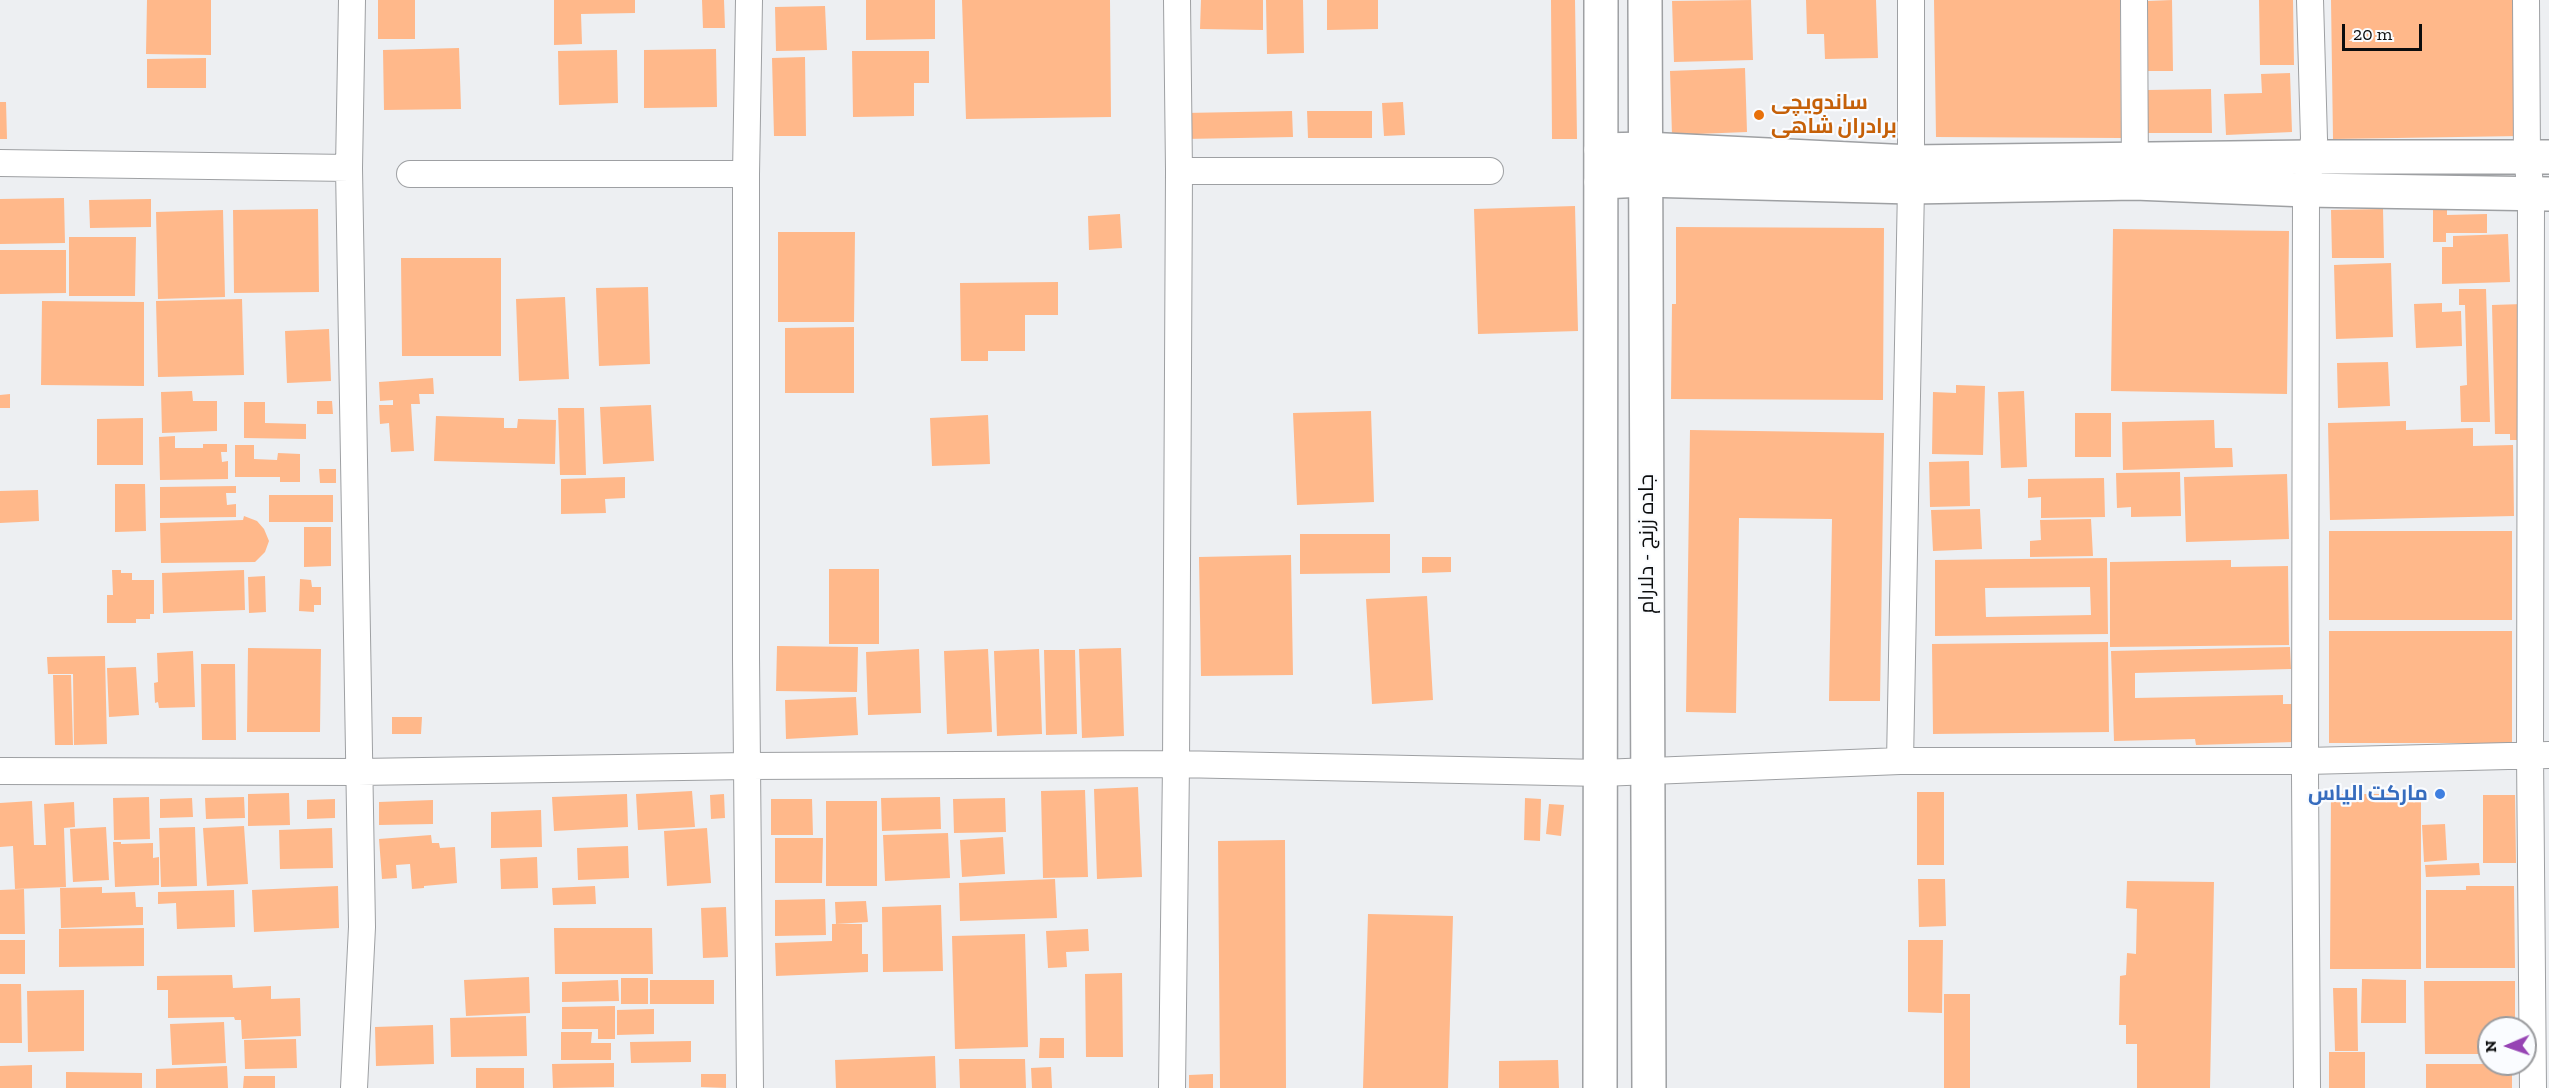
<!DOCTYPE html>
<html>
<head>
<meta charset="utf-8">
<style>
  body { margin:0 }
  #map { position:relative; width:2549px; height:1088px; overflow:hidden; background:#edeff2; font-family:"Zilla Slab",serif }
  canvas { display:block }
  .north { position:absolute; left:2477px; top:1016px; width:60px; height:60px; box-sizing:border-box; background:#fafcff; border:2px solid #9b9c9f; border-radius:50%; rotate:268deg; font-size:16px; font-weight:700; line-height:24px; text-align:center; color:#0c0d0e }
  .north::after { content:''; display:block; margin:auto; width:21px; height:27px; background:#9644b4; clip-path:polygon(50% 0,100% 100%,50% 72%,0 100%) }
  .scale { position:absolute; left:2342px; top:24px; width:80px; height:27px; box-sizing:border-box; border:3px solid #0c0d0e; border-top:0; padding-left:8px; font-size:18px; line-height:21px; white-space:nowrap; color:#0c0d0e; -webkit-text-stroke:4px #fafcff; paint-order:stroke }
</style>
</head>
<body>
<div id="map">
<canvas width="2549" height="1088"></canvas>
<div class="north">N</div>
<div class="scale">20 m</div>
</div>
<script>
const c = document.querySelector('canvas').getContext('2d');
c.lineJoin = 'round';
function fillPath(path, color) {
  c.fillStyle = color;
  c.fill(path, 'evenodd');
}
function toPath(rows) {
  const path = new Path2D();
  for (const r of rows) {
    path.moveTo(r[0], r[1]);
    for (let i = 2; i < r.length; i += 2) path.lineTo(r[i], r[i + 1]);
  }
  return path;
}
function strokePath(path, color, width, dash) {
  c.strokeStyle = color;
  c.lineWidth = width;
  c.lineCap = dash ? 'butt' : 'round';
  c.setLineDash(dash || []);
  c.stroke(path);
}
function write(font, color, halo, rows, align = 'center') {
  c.font = font + ' "Zilla Slab",Cairo,serif';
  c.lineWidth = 4.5;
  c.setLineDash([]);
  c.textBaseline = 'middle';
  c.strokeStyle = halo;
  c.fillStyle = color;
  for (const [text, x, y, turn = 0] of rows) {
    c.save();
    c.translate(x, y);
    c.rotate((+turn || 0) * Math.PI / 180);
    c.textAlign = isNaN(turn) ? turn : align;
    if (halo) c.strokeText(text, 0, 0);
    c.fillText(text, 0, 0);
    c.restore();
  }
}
const building = toPath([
  [147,0,211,0,211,55,146,54],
  [378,0,415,0,415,39,378,39],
  [554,0,635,0,635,13,581,14,582,44,554,45],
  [702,0,724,0,725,28,703,28],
  [866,0,935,0,935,39,866,40],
  [962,0,1110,0,1111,117,966,119],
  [1201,0,1263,0,1263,30,1200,29],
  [1266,0,1303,0,1304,53,1267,54],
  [1327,0,1378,0,1378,29,1327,30],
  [1551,0,1575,0,1577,139,1552,139],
  [1751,0,1753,60,1674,62,1672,1],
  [1806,0,1876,0,1878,58,1825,59,1824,34,1807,34],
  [1934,0,2120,0,2121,138,1936,137],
  [2172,0,2173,71,2148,71,2147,1],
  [2259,0,2293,0,2294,65,2260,65],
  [2331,0,2519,0,2521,136,2333,139],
  [825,6,827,50,776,51,775,7],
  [459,48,461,109,384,110,383,50],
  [716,49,717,107,644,108,644,50],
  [617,50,618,103,559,105,558,51],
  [852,51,929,51,929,83,914,83,914,116,853,117],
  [805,57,806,136,774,136,772,58],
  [206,58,206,88,147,88,147,59],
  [1745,68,1747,132,1672,135,1670,71],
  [2290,73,2292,132,2226,135,2224,94,2262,93,2261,74],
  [2211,89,2212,133,2148,133,2147,90],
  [0,102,6,102,7,139,0,139],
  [1403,102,1405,135,1384,136,1382,103],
  [1292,111,1293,137,1184,139,1184,113],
  [1307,111,1372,111,1372,138,1308,138],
  [64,198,65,243,0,244,0,199],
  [151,199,151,227,90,228,89,200],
  [1575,206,1578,331,1478,334,1474,209],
  [2433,206,2447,206,2447,215,2487,214,2487,233,2446,233,2446,242,2433,242],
  [318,209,319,292,234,293,233,210],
  [2383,209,2384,258,2332,258,2331,210],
  [223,210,225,297,158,299,156,212],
  [1120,214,1122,248,1089,250,1088,216],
  [1676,227,1884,228,1883,400,1671,399,1672,304,1676,304],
  [2113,229,2289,231,2287,394,2111,391],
  [778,232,855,232,854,322,778,322],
  [2508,234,2510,282,2442,284,2442,247,2453,247,2453,236],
  [69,237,136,237,135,296,69,296],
  [0,250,66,250,66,293,0,294],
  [401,258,501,258,501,356,402,356],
  [2391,263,2393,337,2336,339,2334,265],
  [1058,282,1058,315,1025,315,1025,351,988,351,988,361,961,361,960,283],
  [648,287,650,364,599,366,596,288],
  [2459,289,2486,289,2490,422,2461,422,2460,386,2467,385,2465,305,2459,305],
  [565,297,569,379,519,381,516,299],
  [242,299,244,375,158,377,156,301],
  [42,301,144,302,144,386,41,385],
  [2442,303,2442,312,2461,311,2462,346,2416,348,2414,304],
  [2523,304,2525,440,2510,440,2510,434,2495,434,2492,305],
  [854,327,854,393,785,393,785,328],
  [329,329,331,381,287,383,285,331],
  [2388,362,2390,406,2338,408,2337,363],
  [433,378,434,394,419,394,420,404,411,404,414,451,391,452,389,423,380,424,379,405,393,405,393,400,380,401,379,382],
  [1956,385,1985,386,1983,455,1932,454,1933,392,1956,393],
  [192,391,193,401,217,401,217,431,162,433,161,392],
  [2024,391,2027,467,2001,468,1998,392],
  [10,394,10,408,0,408,0,395],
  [317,401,332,401,333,414,317,414],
  [244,402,265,402,265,423,306,424,306,439,244,438],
  [651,405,654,461,603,464,600,407],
  [558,408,584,408,586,475,560,475],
  [1371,411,1374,502,1297,505,1293,413],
  [2075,413,2111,413,2111,457,2075,457],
  [988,415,990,464,932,466,930,418],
  [436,416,504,418,504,428,517,428,518,419,556,420,555,464,434,461],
  [143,418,143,465,97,465,97,419],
  [2214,420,2215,448,2232,448,2233,467,2123,470,2122,422],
  [2406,421,2406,430,2473,428,2473,446,2513,445,2514,516,2330,520,2328,423],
  [1690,430,1884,433,1880,701,1829,701,1832,519,1739,518,1736,713,1686,712],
  [175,436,175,448,203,448,203,444,227,444,227,452,221,452,222,462,228,461,228,479,160,480,159,437],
  [235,445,254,445,254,459,277,460,278,453,300,454,300,482,280,482,280,477,235,477],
  [1969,461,1970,506,1930,507,1929,462],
  [319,469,336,469,336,483,320,483],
  [2180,472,2181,516,2131,517,2131,507,2117,508,2116,473],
  [2287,474,2289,539,2186,542,2184,477],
  [625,477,625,498,605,499,606,513,561,514,561,479],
  [2104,478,2105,517,2041,518,2041,497,2028,498,2028,479],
  [115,484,145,484,146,531,115,532],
  [236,486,236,493,226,493,227,505,236,504,236,517,160,518,160,487],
  [38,490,39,521,0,523,0,491],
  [269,495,333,495,333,522,269,522],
  [1980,509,1982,549,1933,551,1931,510],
  [244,516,257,521,264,529,269,541,265,552,255,562,161,563,160,523,243,520],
  [2091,519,2093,556,2030,557,2030,541,2041,540,2040,520],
  [304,527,331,527,331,566,304,567],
  [2329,531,2512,531,2512,620,2329,620],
  [1300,534,1390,534,1390,573,1300,574],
  [1291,555,1293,675,1201,676,1199,557],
  [1422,557,1451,557,1451,572,1422,573],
  [2107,558,2108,634,1935,636,1935,560],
  [2090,587,2091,615,1986,617,1985,588],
  [2231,560,2231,567,2288,566,2289,645,2110,647,2110,562],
  [829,569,879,569,879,644,829,644],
  [112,570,121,570,121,573,132,573,132,580,154,580,154,614,150,614,150,619,136,619,136,623,107,623,107,595,113,595],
  [244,570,245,610,163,613,162,573],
  [265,576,266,612,249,613,248,577],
  [300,579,311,580,312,587,321,587,321,605,314,605,314,612,299,611],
  [1427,596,1433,700,1372,704,1366,599],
  [2329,631,2512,631,2512,743,2329,743],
  [2108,642,2109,732,1933,734,1932,644],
  [777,646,858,647,857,692,776,691],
  [2290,647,2291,669,2135,673,2135,698,2283,695,2283,704,2293,704,2294,742,2196,745,2195,739,2114,741,2111,651],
  [248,648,321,649,320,732,247,732],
  [1121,648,1124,736,1082,738,1079,649],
  [919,649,921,713,868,715,866,652],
  [988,649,992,732,947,734,944,651],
  [1039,649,1042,734,997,736,994,651],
  [1044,650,1075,650,1077,734,1046,735],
  [193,651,195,707,159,708,158,702,155,703,154,683,158,682,157,653],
  [105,656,107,744,74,745,73,674,48,674,47,657],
  [201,664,235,664,236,740,202,740],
  [136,667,139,715,109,717,107,668],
  [53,675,71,675,73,745,55,745],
  [856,697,858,735,786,739,785,700],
  [392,717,422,717,421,734,392,734],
  [1138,787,1142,877,1097,879,1094,789],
  [1085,790,1088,877,1043,878,1041,791],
  [692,791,695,827,638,830,636,794],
  [1917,792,1944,792,1944,865,1917,865],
  [289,793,290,825,248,826,248,794],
  [627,794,628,827,554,831,552,797],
  [724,794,725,818,711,819,710,795],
  [2331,794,2421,794,2421,969,2330,969],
  [2483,795,2515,795,2516,863,2483,863],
  [149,797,150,839,114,840,113,798],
  [244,797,245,818,206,819,205,798],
  [940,797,941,829,882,831,881,798],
  [192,798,193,817,160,818,160,799],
  [1005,798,1006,832,954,833,953,799],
  [1525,798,1541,799,1540,841,1524,840],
  [335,799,335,818,307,819,307,800],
  [771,799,812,799,813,835,771,835],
  [433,800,433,824,379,825,379,802],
  [32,801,34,845,46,845,44,804,74,802,75,827,64,828,66,887,15,889,13,846,0,847,0,803],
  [826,801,877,801,877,886,826,886],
  [1549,804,1564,805,1561,836,1546,834],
  [541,810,542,847,491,848,491,812],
  [2445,824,2447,860,2424,862,2422,825],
  [244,826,248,884,207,886,203,828],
  [106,827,109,880,73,882,70,829],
  [195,827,197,886,161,887,159,828],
  [332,828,333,868,280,869,279,830],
  [707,828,711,883,667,886,664,831],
  [948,833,950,878,885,881,883,835],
  [431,835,432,843,439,843,440,848,455,847,457,883,424,886,424,888,412,889,410,864,396,865,397,878,382,879,379,839],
  [1003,837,1005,874,962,877,960,840],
  [775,838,823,838,822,883,775,883],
  [1285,840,1286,1088,1220,1088,1218,841],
  [113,842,121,842,121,844,153,843,153,858,159,857,159,885,115,887],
  [628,846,629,878,578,880,577,848],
  [537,857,538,888,501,889,500,859],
  [2479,863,2480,875,2426,877,2425,865],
  [1055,879,1057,918,960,921,959,883],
  [1918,879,1945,879,1946,926,1919,927],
  [2127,881,2214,882,2210,1088,2137,1088,2137,1044,2126,1044,2126,1025,2119,1025,2120,976,2126,975,2127,953,2136,954,2137,909,2126,908],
  [338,886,339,928,254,932,252,890],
  [595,886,596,904,553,905,552,888],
  [2466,886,2514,886,2515,968,2426,968,2426,890,2466,890],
  [102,887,102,893,135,892,136,907,143,907,143,925,61,928,60,888],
  [24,889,25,934,0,934,0,890],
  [234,890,235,927,177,929,176,903,158,904,158,892],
  [825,899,826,935,775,936,775,900],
  [866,901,868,922,836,924,835,902],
  [941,905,943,971,883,972,882,907],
  [726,907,728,957,703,958,701,908],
  [1368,914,1453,916,1448,1088,1363,1088],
  [832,924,862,924,862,954,868,954,868,972,776,976,775,943,832,941],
  [144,928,144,966,59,967,59,929],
  [554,928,652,928,653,974,555,974],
  [1088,929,1089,951,1066,952,1067,967,1048,968,1046,931],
  [1025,934,1028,1047,955,1049,952,936],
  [0,940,25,940,25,974,0,974],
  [1908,940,1943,940,1942,1013,1908,1012],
  [1122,973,1123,1057,1086,1057,1085,974],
  [232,975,233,988,271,986,271,999,300,998,301,1036,242,1039,241,1020,235,1020,234,1017,168,1018,168,990,157,990,157,976],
  [529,977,530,1013,466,1016,464,980],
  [621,978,648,978,648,1004,621,1004],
  [2362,979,2406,980,2406,1023,2361,1023],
  [618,980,619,1001,562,1002,562,982],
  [650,980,714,980,714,1004,650,1004],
  [2424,981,2515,981,2515,1028,2489,1028,2489,1054,2425,1054],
  [0,984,21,984,22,1043,0,1043],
  [2333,988,2357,988,2358,1051,2335,1051],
  [84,990,84,1051,28,1052,27,991],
  [1944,994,1970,994,1970,1088,1944,1088],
  [615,1006,615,1039,598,1039,598,1029,562,1029,562,1007],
  [654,1009,654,1034,617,1035,617,1010],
  [526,1016,527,1056,451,1057,450,1018],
  [224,1022,226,1063,172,1065,170,1024],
  [433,1025,434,1064,376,1066,375,1027],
  [561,1032,592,1032,591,1043,611,1043,611,1060,561,1060],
  [1040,1038,1064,1038,1064,1058,1039,1058],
  [296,1039,297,1068,245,1069,244,1040],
  [691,1041,691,1062,631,1063,630,1042],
  [2329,1052,2365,1052,2365,1088,2329,1088],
  [935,1056,936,1088,836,1088,835,1060],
  [959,1059,1025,1059,1026,1088,960,1088],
  [1558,1060,1559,1088,1499,1088,1499,1061],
  [614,1063,614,1087,553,1088,552,1064],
  [2426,1064,2512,1064,2512,1088,2426,1088],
  [32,1065,32,1088,0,1088,0,1066],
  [227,1066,228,1088,156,1088,156,1069],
  [1051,1067,1052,1088,1032,1088,1031,1068],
  [476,1068,524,1068,524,1088,476,1088],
  [66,1072,142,1073,142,1088,66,1088],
  [701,1074,726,1074,726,1088,701,1087],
  [1213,1074,1213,1088,1189,1088,1189,1075],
  [244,1076,275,1076,275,1088,243,1088]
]);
const minor = toPath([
  [352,0,349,168,362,927,354,1088],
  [749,0,746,174,746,658,750,1088],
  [2134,0,2135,177],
  [2526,0,2527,156,2531,195,2530,755,2533,1088],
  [0,163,349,168],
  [1179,171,1490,171],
  [410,174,746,174],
  [1900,761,1911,187,1911,0],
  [0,771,358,772,748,766,1176,764,1601,773,1900,761,2306,761,2549,755],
  [1172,1088,1176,764,1179,171,1177,0],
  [2307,1088,2305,775,2306,190,2314,139,2310,0]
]);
const secondary = toPath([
  [1601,150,1645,149,1911,162,2310,157,2549,157],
  [1601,182,1644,180,1911,187,2135,183,2306,190,2549,194]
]);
const trunk = toPath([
  [1645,0,1649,1088],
  [1600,1088,1601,0]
]);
const markers = [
  [1759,115,6,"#e8710a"],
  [2440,794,6,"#3f7fe0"]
];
const foodNames = [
  ["ساندویچی",1771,103],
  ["برادران شاهی",1771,127]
];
const streetNames = [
  ["جاده زرنج - دلارام",1647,544,-90]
];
const shopNames = [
  ["مارکت الیاس",2428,794]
];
fillPath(building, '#ffb88a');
strokePath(minor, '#9ea0a3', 28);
strokePath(secondary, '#9ea0a3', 36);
strokePath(trunk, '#9ea0a3', 36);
strokePath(minor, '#fff', 26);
strokePath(secondary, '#fff', 33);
strokePath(trunk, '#fff', 33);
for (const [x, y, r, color] of markers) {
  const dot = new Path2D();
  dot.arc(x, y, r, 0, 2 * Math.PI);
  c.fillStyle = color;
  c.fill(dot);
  strokePath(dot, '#fafcff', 2);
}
write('bold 21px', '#c56008', '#fafcff', foodNames, 'left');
write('21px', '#0c0d0e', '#fafcff', streetNames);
write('bold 21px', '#366cbe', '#fafcff', shopNames, 'right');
</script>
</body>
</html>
